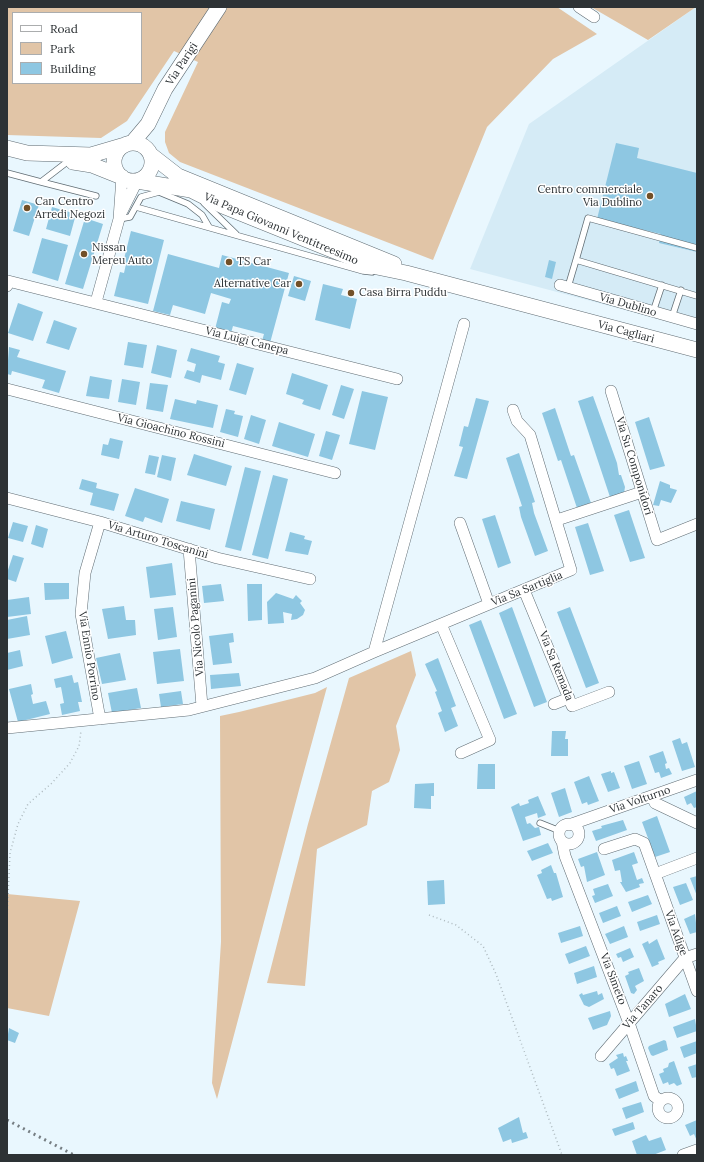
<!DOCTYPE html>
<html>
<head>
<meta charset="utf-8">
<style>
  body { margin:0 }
  #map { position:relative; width:704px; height:1162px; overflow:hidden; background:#e9f7fe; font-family:Lora,serif }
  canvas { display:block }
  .frame { position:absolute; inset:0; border:8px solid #2d3235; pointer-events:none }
  .legend { position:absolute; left:12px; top:12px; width:130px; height:72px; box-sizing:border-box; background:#fff; border:1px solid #abadae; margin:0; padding:5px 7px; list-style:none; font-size:12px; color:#2d3235 }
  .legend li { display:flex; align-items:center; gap:8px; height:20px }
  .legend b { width:20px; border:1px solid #abadae }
</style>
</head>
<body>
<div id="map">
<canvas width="704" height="1162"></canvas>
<div class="frame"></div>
<ul class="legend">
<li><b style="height:5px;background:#fff"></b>Road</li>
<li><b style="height:11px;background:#e1c5a7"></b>Park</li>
<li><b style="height:11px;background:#8ec7e2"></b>Building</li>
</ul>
</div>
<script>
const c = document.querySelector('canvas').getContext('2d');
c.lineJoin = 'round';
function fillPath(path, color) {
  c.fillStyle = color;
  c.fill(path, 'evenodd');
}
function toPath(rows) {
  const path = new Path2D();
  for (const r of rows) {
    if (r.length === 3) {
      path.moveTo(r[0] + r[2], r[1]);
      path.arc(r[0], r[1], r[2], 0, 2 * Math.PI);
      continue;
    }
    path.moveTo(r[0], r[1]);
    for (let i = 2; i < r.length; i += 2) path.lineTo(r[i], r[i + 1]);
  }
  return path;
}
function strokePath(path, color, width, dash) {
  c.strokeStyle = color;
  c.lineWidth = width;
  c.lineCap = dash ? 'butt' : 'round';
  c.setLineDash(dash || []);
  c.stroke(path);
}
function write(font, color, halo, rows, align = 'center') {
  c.font = font + ' Lora,serif';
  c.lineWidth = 3;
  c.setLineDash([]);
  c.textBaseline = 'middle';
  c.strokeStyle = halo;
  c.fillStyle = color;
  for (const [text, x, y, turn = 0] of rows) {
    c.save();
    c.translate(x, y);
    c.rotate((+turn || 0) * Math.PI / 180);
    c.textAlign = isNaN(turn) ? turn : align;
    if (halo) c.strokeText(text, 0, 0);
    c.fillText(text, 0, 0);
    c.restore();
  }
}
const built = toPath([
  [696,7,697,7,697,329,470,269,529,124]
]);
const green = toPath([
  [7,7,557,7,597,34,553,59,487,127,433,260,180,162,169,153,165,142,165,132,198,62,174,51,127,121,101,138,7,135],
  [13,13,141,13,141,83,13,83],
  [591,7,696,7,648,40],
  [411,651,416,675,396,726,400,750,389,782,372,791,367,825,317,849,305,986,267,983,308,824,349,678],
  [327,687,300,786,217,1099,212,1083,221,942,220,716,239,712,315,693],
  [7,894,80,901,49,1016,7,1008]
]);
const building = toPath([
  [616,143,639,148,637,158,697,173,697,252,659,243,661,234,597,219],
  [22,200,39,205,29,236,13,231],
  [52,207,76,214,70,236,46,229],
  [85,218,103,224,83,289,65,284],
  [131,231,164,240,148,304,114,296,120,272,124,273,126,264,123,263],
  [42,238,68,245,58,281,32,273],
  [168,254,219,268,222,255,289,273,270,343,262,341,264,334,233,326,231,333,215,329,222,302,229,304,231,299,211,293,205,314,173,305,170,315,153,311],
  [549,260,556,262,552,279,545,277],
  [294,276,311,281,305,301,288,296],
  [323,284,343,289,341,295,357,299,350,329,315,320],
  [18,303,43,312,33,341,8,333],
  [54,320,77,328,69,350,46,343],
  [128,342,147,345,143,368,124,365],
  [157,345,177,350,171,378,151,373],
  [9,347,20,350,17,357,66,371,59,393,42,388,45,380,12,371,11,375,7,374],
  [191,348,220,356,218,362,225,364,221,380,202,375,200,383,184,378,187,370,194,372,196,364,187,361],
  [237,363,254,368,246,395,229,390],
  [292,373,328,385,320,410,302,404,304,400,286,394],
  [90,376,112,380,109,399,86,396],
  [122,379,140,382,136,405,118,402],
  [150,383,168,385,163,412,146,409],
  [341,385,354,389,344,419,332,415],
  [362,391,388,397,375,450,349,444],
  [593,396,617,463,619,475,621,475,625,487,624,493,610,497,578,401],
  [476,398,489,401,467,479,454,476,463,447,459,446,464,426,468,427],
  [175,399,196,404,197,400,218,405,213,428,170,419],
  [555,408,571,456,574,455,591,503,577,508,561,460,558,461,542,413],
  [226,409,235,411,234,414,243,416,238,437,220,432],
  [251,415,266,420,259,444,244,439],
  [649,417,665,466,650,470,635,422],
  [279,422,315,434,308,457,272,446],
  [326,431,340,435,332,460,319,456],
  [110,438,123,441,119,459,101,455,103,444,108,445],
  [519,453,535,502,532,503,534,513,548,551,535,556,521,517,519,507,522,506,506,458],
  [194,454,232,466,226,486,187,475],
  [149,455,159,457,155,475,145,473],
  [162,455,176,458,171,481,157,477],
  [245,467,261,471,241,551,225,547],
  [273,475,288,479,268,559,252,555],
  [82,479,97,483,96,488,119,494,114,511,90,505,93,493,79,489],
  [660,481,670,485,670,488,677,490,671,503,661,500,659,506,653,505],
  [135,488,169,499,162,523,145,517,143,522,125,516],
  [181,501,215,509,210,530,176,521],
  [629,510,645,558,630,562,614,515],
  [495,515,511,563,498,568,482,519],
  [13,522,28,526,23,542,8,538],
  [588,523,604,571,590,575,575,527],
  [36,525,48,529,43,548,31,544],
  [290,532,305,536,304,539,312,541,308,555,285,551],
  [13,555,24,558,16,582,7,579,7,573],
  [172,563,176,595,150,598,146,567],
  [44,583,69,583,69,599,45,600],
  [221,584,224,601,204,603,202,586],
  [247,584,262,584,262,620,248,621],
  [276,593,293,599,296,595,302,601,300,603,305,610,303,615,297,619,291,620,292,614,283,612,284,623,268,624,267,602],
  [29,597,31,614,7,617,7,600],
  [124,606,126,620,135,620,136,635,108,639,102,609],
  [173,607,177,637,158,640,154,609],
  [512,607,547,702,534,707,499,613],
  [570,607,599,683,586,688,557,612],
  [27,616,30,635,7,639,7,620],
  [481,620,517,714,504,719,469,625],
  [66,631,73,658,52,664,45,636],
  [233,633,234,642,229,643,232,663,213,665,209,636],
  [180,649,184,681,157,684,153,652],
  [20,650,23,666,7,670,7,653],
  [120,653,126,680,102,684,96,658],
  [438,658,456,706,451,708,458,726,445,732,438,713,442,711,435,692,437,691,425,664],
  [239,673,241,686,211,689,210,675],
  [72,675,74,683,78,682,82,702,78,702,80,711,62,715,60,704,64,703,61,687,56,688,54,679],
  [31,684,33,694,31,695,33,704,46,701,50,714,18,722,9,689],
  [137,688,141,708,112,713,108,693],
  [181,691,183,704,161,707,159,694],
  [552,731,566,731,565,739,568,739,568,756,551,756],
  [680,738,682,744,687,742,695,767,682,771,672,741],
  [663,751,667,763,665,764,666,769,669,768,672,774,661,778,659,772,655,773,649,756],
  [639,761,647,784,632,789,624,766],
  [478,764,495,764,495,789,477,789],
  [611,771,611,773,614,772,620,788,608,792,601,774],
  [589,776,599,801,588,805,587,802,582,804,574,782],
  [434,783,434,796,431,796,431,809,414,808,415,784],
  [565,788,572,812,559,817,551,793],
  [697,791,697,807,694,808,691,803,687,805,684,797],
  [538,796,546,815,538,818,537,813,525,817,527,824,530,823,535,828,539,827,541,835,523,841,511,807,519,803,520,806,529,803,528,800],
  [657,816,670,852,655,857,642,822],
  [623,820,627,830,596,841,592,831,602,828,601,826],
  [548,843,553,853,532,861,527,851],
  [597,852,605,875,587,882,584,866,581,867,578,859],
  [634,852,638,863,632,865,637,880,642,878,644,883,639,884,640,887,626,892,620,882,622,882,620,870,615,871,612,860],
  [551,865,554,873,556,873,563,897,552,901,551,898,547,899,537,875,542,873,541,870],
  [697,876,697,896,690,878],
  [444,880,445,904,428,905,427,881],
  [686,883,693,900,680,905,673,887],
  [608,884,613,896,595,903,592,896,595,895,593,889],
  [648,895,652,904,632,912,628,902],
  [617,906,621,916,603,923,599,913],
  [695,914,697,932,690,934,684,919],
  [657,915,660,924,640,931,637,922],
  [580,926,583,936,561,943,558,933],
  [624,926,628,937,610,944,605,934],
  [657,939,665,959,658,962,659,964,652,967,642,944,648,941,649,944],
  [586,946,590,956,569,964,565,954],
  [630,948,634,957,623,962,621,957,618,958,616,954],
  [594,966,597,977,577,984,574,973],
  [639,968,644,981,635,986,637,990,634,994,631,993,625,976,629,974,628,972],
  [597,991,598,995,602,993,604,999,589,1007,584,1005,579,995,582,993,583,995],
  [685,994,691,1009,669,1017,665,1004],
  [610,1011,611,1016,607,1025,593,1030,588,1018],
  [695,1019,697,1031,677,1038,673,1027],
  [9,1028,19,1033,15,1043,7,1040],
  [664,1040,666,1041,668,1050,653,1056,651,1055,648,1048,649,1046],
  [697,1041,697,1053,684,1058,680,1047],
  [623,1053,624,1057,626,1056,628,1061,626,1061,630,1071,617,1076,614,1068,611,1069,609,1064,618,1058,616,1055],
  [674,1061,682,1084,677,1086,674,1083,669,1085,668,1082,663,1084,659,1074,664,1072,663,1069,668,1067,669,1063],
  [697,1064,697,1077,692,1078,688,1067],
  [636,1081,639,1091,619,1099,615,1089],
  [641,1102,644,1112,626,1119,622,1108],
  [519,1117,523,1133,526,1132,528,1138,512,1143,511,1139,503,1142,498,1128],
  [697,1120,697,1141,694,1134,690,1136,685,1125],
  [633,1122,635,1129,615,1136,612,1129],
  [646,1135,649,1141,661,1137,666,1150,653,1155,637,1155,632,1141]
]);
const path = toPath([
  [429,915,456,925,483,946,496,974,562,1155],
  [7,922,10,853,18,824,28,804,52,783,70,763,79,746,81,731]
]);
const lane = toPath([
  [7,173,41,182,67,162],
  [41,182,96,196],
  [204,203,236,234],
  [136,207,363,271,372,272],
  [119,219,130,217,141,197,159,192,188,204,202,215,209,227],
  [576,260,588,218,697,248],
  [568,287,576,260,697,296],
  [653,312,662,285],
  [672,317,681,290],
  [540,823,560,831]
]);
const street = toPath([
  [579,7,594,17],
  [122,211,137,181],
  [560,285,697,324],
  [7,286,8,281,397,379],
  [96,302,119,219,122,177],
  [7,389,335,473],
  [611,391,657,540,697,524],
  [7,498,100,522,217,558,310,579],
  [557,520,642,492],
  [460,523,489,604],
  [189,549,202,706],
  [524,590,572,706,609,692],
  [441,624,490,740,461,753],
  [374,652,464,324],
  [554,704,569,698],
  [100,719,81,614,85,573,100,522],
  [7,728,189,710,315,678,374,652,571,570,530,435,517,421,513,410],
  [652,796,655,803,697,823],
  [569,834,10],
  [569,825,697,780],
  [562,841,565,856,629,1023,654,1096,661,1101],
  [604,849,635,839,644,843,697,991],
  [655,874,697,858],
  [601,1056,685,958,697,954],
  [668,1108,10],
  [683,1155,697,1150]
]);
const secondary = toPath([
  [132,143,148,124,165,89,219,7],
  [133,162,19],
  [7,148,27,153,91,155,125,145],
  [151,155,178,176,394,264],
  [73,162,92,165,122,177],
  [137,181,191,190,223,206,372,266,406,273,697,350]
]);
const rail = toPath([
  [7,1120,74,1155]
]);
const markers = [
  [650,196,4,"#725028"],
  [27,208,4,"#725028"],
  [84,254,4,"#725028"],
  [229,262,4,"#725028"],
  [299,284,4,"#725028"],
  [351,293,4,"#725028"]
];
const streetNames = [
  ["Via Parigi",182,64,-57],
  ["Via Papa Giovanni Ventitreesimo",281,229,23],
  ["Via Dublino",628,305,16],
  ["Via Cagliari",626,332,15],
  ["Via Luigi Canepa",247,341,14],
  ["Via Gioachino Rossini",171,431,14],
  ["Via Su Componidori",634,466,73],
  ["Via Arturo Toscanini",158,540,17],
  ["Via Sa Sartiglia",527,589,-22],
  ["Via Nicolò Paganini",196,627,-95],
  ["Via Ennio Porrino",89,656,81],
  ["Via Sa Remada",556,666,68],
  ["Via Volturno",640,800,-19],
  ["Via Adige",676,933,70],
  ["Via Simeto",613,979,69],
  ["Via Tanaro",643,1007,-49]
];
const poiNames = [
  ["Centro commerciale",642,190,"right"],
  ["Via Dublino",642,203,"right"],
  ["Can Centro",35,202],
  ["Arredi Negozi",35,215],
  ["Nissan",92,248],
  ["Mereu Auto",92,261],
  ["TS Car",237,262],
  ["Alternative Car",291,284,"right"],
  ["Casa Birra Puddu",359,293]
];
fillPath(built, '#d5ebf6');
fillPath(green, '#e1c5a7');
fillPath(building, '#8ec7e2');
strokePath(lane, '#616d74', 7);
strokePath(street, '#616d74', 12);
strokePath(secondary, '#616d74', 16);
strokePath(path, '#aebabf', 1.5, [1, 3]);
strokePath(lane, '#fff', 5.5);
strokePath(street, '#fff', 11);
strokePath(secondary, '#fff', 15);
strokePath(rail, '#767e83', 3, [2, 4]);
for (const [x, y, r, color] of markers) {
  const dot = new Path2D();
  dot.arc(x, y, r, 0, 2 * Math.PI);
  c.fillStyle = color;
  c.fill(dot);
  strokePath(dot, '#fff', 1.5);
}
write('11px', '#2d3235', '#fff', streetNames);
write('11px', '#2d3235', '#fff', poiNames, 'left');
</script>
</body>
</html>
